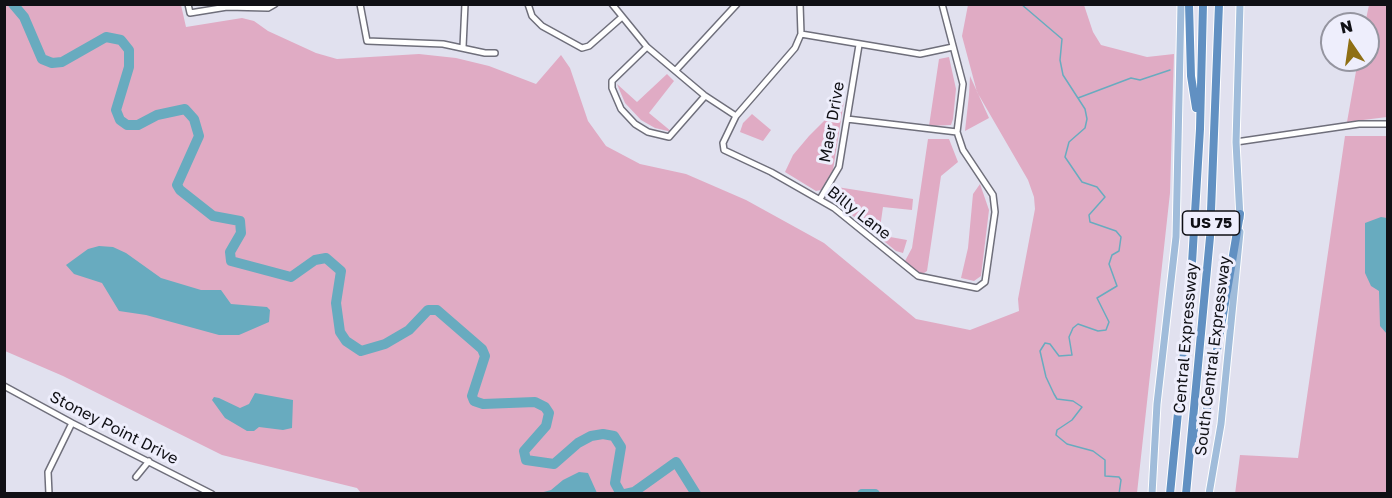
<!DOCTYPE html>
<html>
<head>
<meta charset="utf-8">
<style>
  body { margin:0 }
  #map { position:relative; width:1392px; height:498px; overflow:hidden; background:#e1e1ef; font-family:"Golos Text",sans-serif }
  canvas { display:block }
  .frame { position:absolute; inset:0; border:6px solid #101015; pointer-events:none }
  .north { position:absolute; left:1320px; top:12px; width:60px; height:60px; box-sizing:border-box; background:#eeeefc; border:2px solid #9595a0; border-radius:50%; rotate:347deg; font-size:16px; font-weight:700; line-height:24px; text-align:center; color:#101015 }
  .north::after { content:''; display:block; margin:auto; width:21px; height:27px; background:#8f6f14; clip-path:polygon(50% 0,100% 100%,50% 72%,0 100%) }
</style>
</head>
<body>
<div id="map">
<canvas width="1392" height="498"></canvas>
<div class="frame"></div>
<div class="north">N</div>
</div>
<script>
const c = document.querySelector('canvas').getContext('2d');
c.lineJoin = 'round';
function fillPath(path, color) {
  c.fillStyle = color;
  c.fill(path, 'evenodd');
}
function toPath(rows) {
  const path = new Path2D();
  for (const r of rows) {
    path.moveTo(r[0], r[1]);
    for (let i = 2; i < r.length; i += 2) path.lineTo(r[i], r[i + 1]);
  }
  return path;
}
function strokePath(path, color, width, dash) {
  c.strokeStyle = color;
  c.lineWidth = width;
  c.lineCap = dash ? 'butt' : 'round';
  c.setLineDash(dash || []);
  c.stroke(path);
}
function write(font, color, halo, rows, align = 'center') {
  c.font = font + ' "Golos Text",sans-serif';
  c.lineWidth = 6;
  c.setLineDash([]);
  c.textBaseline = 'middle';
  c.strokeStyle = halo;
  c.fillStyle = color;
  for (const [text, x, y, turn = 0] of rows) {
    c.save();
    c.translate(x, y);
    c.rotate((+turn || 0) * Math.PI / 180);
    c.textAlign = isNaN(turn) ? turn : align;
    if (halo) c.strokeText(text, 0, 0);
    c.fillText(text, 0, 0);
    c.restore();
  }
}
const green = toPath([
  [5,5,181,5,186,27,242,18,254,21,268,31,316,53,337,59,419,54,456,58,489,66,536,84,561,55,570,68,588,121,606,146,640,164,686,174,746,200,824,243,916,319,970,330,1019,311,1018,299,1035,209,1034,197,1028,180,977,92,962,36,968,5,1084,5,1093,32,1101,45,1147,57,1174,54,1170,193,1137,493,361,493,357,488,222,455,63,376,5,351],
  [1369,5,1387,5,1387,117,1347,122,1358,60,1368,60,1368,24,1365,24],
  [949,57,956,89,953,119,951,125,929,126,939,59],
  [667,74,674,81,649,113,672,132,655,128,641,120,625,103,617,84,637,102],
  [970,76,989,118,965,131,969,95],
  [844,101,833,170,821,190,816,191,785,172,793,155,809,136],
  [752,114,771,130,763,141,740,132,743,123],
  [1345,136,1387,136,1387,493,1235,494,1240,455,1298,458],
  [928,139,949,139,958,162,941,176,927,271,921,275,906,265,905,261,912,248],
  [980,184,989,210,981,276,974,281,961,278,968,248,973,194],
  [837,187,913,199,912,210,883,207,879,235,907,240,903,253,896,251,831,198]
]);
const water = toPath([
  [1381,217,1387,218,1387,334,1380,326,1379,291,1371,286,1365,273,1365,223],
  [99,246,113,247,126,253,161,278,201,290,221,290,231,304,267,307,270,310,269,322,239,335,219,335,146,315,119,311,102,283,74,274,66,265,88,249],
  [255,393,293,400,292,428,283,430,259,427,254,431,247,431,225,418,212,400,214,397,219,398,240,408,249,404],
  [579,472,588,473,597,493,540,493,551,490,563,480]
]);
const stream = toPath([
  [1021,4,1062,39,1060,60,1063,75,1085,109,1087,119,1085,128,1069,142,1065,157,1082,182,1097,187,1105,197,1089,215,1090,222,1116,231,1121,237,1119,251,1112,255,1109,264,1117,286,1097,298,1109,322,1106,330,1098,331,1078,324,1073,328,1069,337,1072,355,1059,356,1050,344,1045,343,1040,351,1046,377,1054,394,1057,399,1073,401,1082,407,1072,420,1057,430,1056,435,1067,444,1093,451,1105,460,1105,476,1119,477,1121,480,1119,494],
  [1078,98,1131,78,1140,80,1170,70]
]);
const river = toPath([
  [13,4,24,17,42,59,52,63,62,62,106,37,121,40,129,50,129,67,116,110,120,120,127,125,138,125,157,115,185,109,194,119,199,136,177,185,180,190,213,216,240,221,241,233,230,252,231,261,291,277,315,260,326,258,341,271,336,303,340,332,346,341,361,351,385,344,409,330,428,310,437,310,482,349,485,356,472,396,474,401,483,404,535,402,545,407,549,413,546,426,524,451,526,460,554,464,578,443,591,436,603,434,614,436,621,447,615,483,621,494],
  [625,494,634,492,676,462,696,494],
  [862,494,875,494]
]);
const minor = toPath([
  [188,4,190,13,227,7,268,8,275,4],
  [360,4,367,41,443,44,485,53,495,53],
  [528,4,532,16,542,26,582,48,589,46,622,17],
  [612,4,647,47,704,95,736,116],
  [800,4,801,34,795,48,736,116,723,143,724,150,771,172,834,208,918,276,977,288,985,282,995,212,993,195,963,150,957,132,963,84,942,4],
  [801,34,920,54,953,47],
  [463,47,465,4],
  [647,47,612,81,612,88,621,109,635,124,648,132,669,137,705,96],
  [676,70,737,4],
  [847,119,957,132],
  [1236,142,1359,124,1388,124],
  [820,199,839,167,859,45],
  [4,386,72,423,212,494],
  [136,477,149,461],
  [49,494,48,472,72,423]
]);
const major = toPath([
  [1240,4,1236,142,1240,218],
  [1152,494,1157,404,1176,237,1181,4],
  [1209,494,1221,424,1240,232]
]);
const highway = toPath([
  [1189,4,1191,76,1196,108],
  [1192,440,1204,427,1240,214],
  [1170,494,1191,280,1200,129,1203,4],
  [1186,494,1210,237,1219,4]
]);
const shields = [
  [1211,223,57]
];
const shieldNames = [
  ["US 75",1211,223]
];
const streetNames = [
  ["Maer Drive",832,122,-80],
  ["Billy Lane",859,213,38],
  ["Central Expressway",1186,338,-85],
  ["South Central Expressway",1213,356,-83],
  ["Stoney Point Drive",114,428,27]
];
fillPath(green, '#e0abc4');
fillPath(water, '#68abbf');
strokePath(stream, '#68abbf', 1.5);
strokePath(river, '#68abbf', 10);
strokePath(minor, '#6f6f7b', 8);
strokePath(major, '#fff', 9);
strokePath(highway, '#fff', 10);
strokePath(minor, '#fff', 5);
strokePath(major, '#a0bcda', 7);
strokePath(highway, '#6190c2', 8);
for (const [x, y, w] of shields) {
  const box = new Path2D();
  box.roundRect(x - w / 2, y - 12, w, 24, 4.5);
  c.fillStyle = '#eeeefc';
  c.fill(box);
  strokePath(box, '#101015', 1.5);
}
write('bold 15px', '#101015', null, shieldNames);
write('16px', '#101015', '#eeeefc', streetNames);
</script>
</body>
</html>
